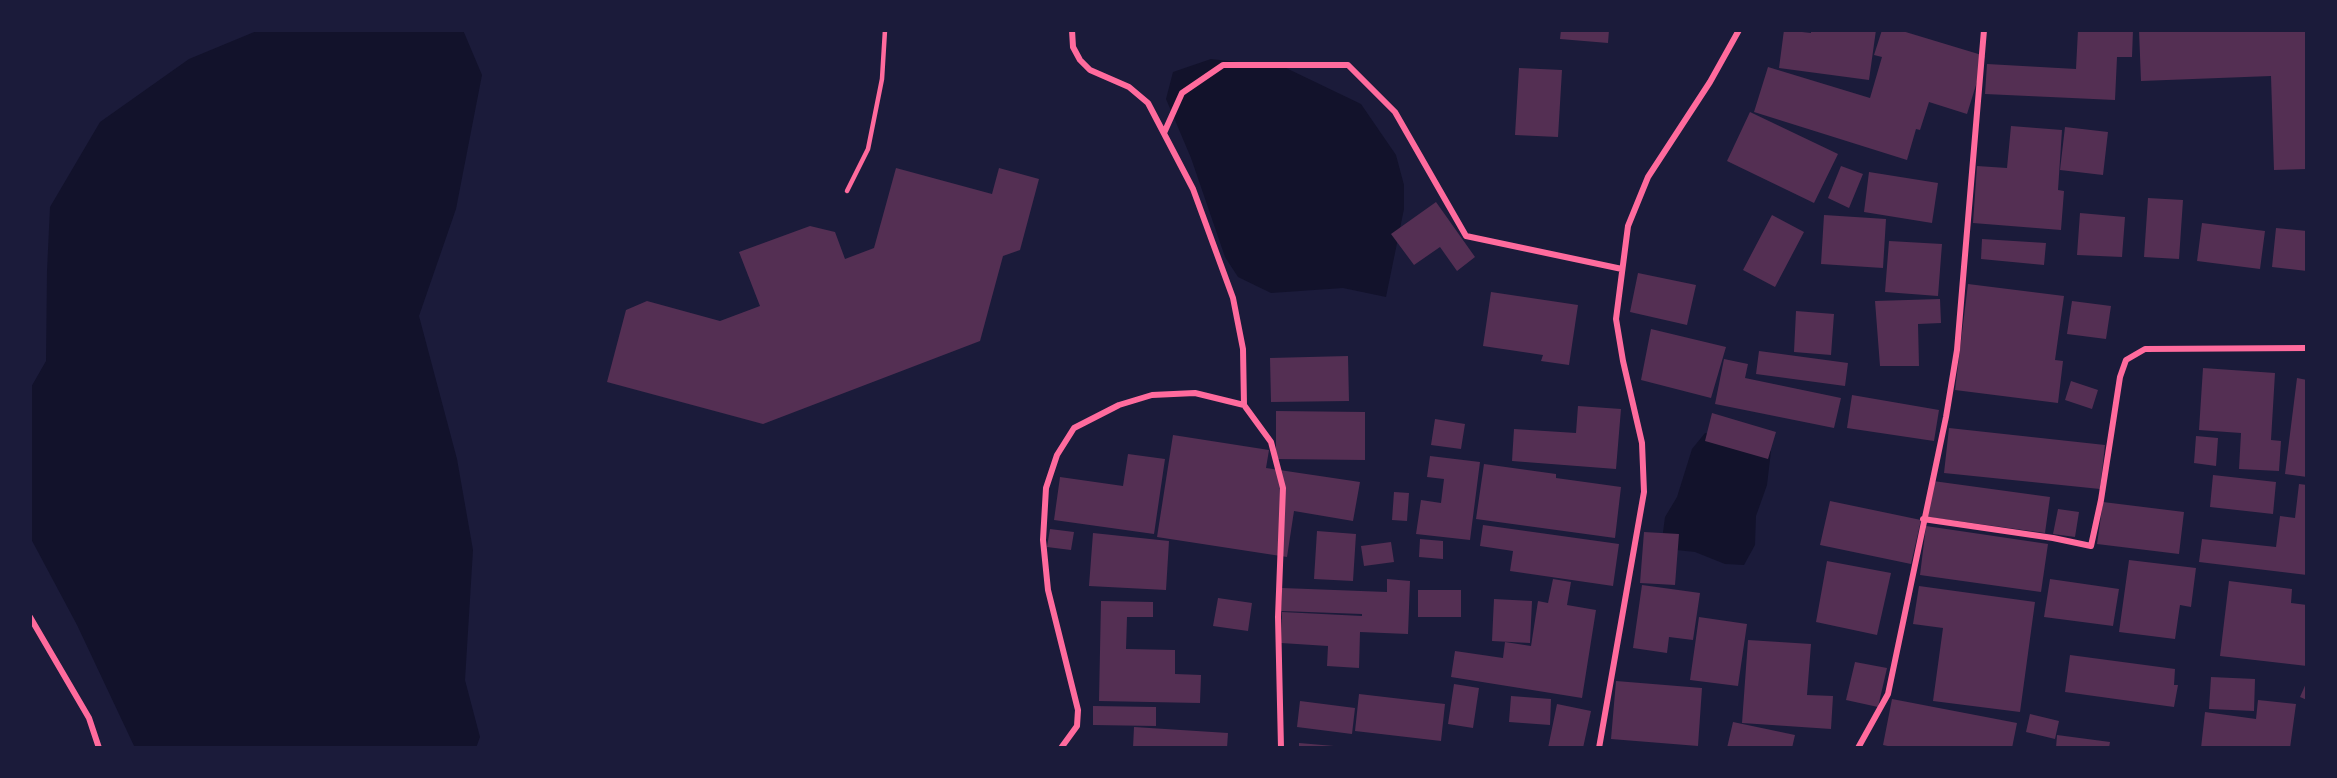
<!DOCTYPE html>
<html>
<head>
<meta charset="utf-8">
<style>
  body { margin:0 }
  #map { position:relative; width:2337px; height:778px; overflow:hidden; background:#1b1b3a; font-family:"Work Sans",sans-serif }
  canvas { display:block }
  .frame { position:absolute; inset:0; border:32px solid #1b1b3a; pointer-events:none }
</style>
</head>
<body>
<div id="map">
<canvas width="2337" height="778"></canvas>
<div class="frame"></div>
</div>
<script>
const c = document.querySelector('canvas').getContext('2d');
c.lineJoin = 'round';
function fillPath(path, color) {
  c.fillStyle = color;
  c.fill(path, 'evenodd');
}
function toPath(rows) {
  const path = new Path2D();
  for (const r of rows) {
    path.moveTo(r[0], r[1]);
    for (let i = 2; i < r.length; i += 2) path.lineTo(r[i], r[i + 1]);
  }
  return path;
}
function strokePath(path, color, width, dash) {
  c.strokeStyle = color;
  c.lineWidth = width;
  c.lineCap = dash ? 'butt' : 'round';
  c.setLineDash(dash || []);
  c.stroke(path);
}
const water = toPath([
  [259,30,463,30,482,75,456,209,419,316,457,459,473,550,465,680,480,737,476,748,135,748,77,625,30,537,30,389,46,361,47,271,50,207,100,122,189,59],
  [1211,59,1284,67,1361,104,1396,155,1404,185,1404,209,1386,297,1343,288,1271,293,1238,277,1225,257,1191,158,1166,99,1173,72],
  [1705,433,1744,440,1771,451,1767,485,1756,516,1755,545,1744,565,1725,564,1695,552,1667,549,1662,540,1665,517,1677,497,1692,449]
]);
const building = toPath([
  [1561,30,1609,30,1608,43,1560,39],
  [1784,30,1811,33,1811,30,1876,30,1869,80,1779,68],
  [1882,30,1899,30,1985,56,1967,114,1929,102,1920,130,1916,129,1907,160,1754,112,1768,67,1870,98,1882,57,1874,55],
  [2078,30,2133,30,2132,57,2117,57,2115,100,1985,94,1987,64,2076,69],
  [2139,30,2307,30,2307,169,2274,170,2271,76,2141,81],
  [1519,68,1562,70,1558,137,1515,135],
  [1750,112,1838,154,1814,203,1727,161],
  [2011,126,2062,130,2058,190,2064,191,2061,230,1973,223,1977,166,2007,168],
  [2065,127,2108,132,2103,175,2060,170],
  [1841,166,1863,174,1849,208,1828,198],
  [896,168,992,194,999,168,1039,179,1020,250,1003,256,980,341,763,424,607,382,626,310,647,301,720,321,760,306,739,252,810,226,835,232,845,259,874,248],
  [1869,172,1938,183,1932,223,1864,212],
  [2148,198,2183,200,2179,259,2144,257],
  [1436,202,1475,257,1457,271,1440,247,1414,265,1391,234],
  [2080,213,2125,217,2122,257,2077,255],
  [1772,215,1804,232,1775,287,1743,270],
  [1824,215,1886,219,1883,268,1821,264],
  [2202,223,2265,231,2260,269,2197,261],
  [2276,228,2307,231,2307,271,2272,267],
  [1982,239,2046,243,2044,265,1981,259],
  [1889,241,1942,244,1938,296,1885,292],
  [1638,273,1696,285,1687,325,1630,312],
  [1968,284,2064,296,2055,360,2063,361,2058,403,1955,390],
  [1491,292,1578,305,1569,365,1541,361,1543,355,1483,346],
  [1940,299,1941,323,1918,324,1919,366,1880,366,1875,301],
  [2072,301,2111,306,2106,339,2067,334],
  [1796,311,1834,314,1831,355,1794,352],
  [1651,329,1726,347,1711,398,1641,380],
  [1759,351,1848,363,1845,386,1756,374],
  [1348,356,1349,401,1271,402,1270,358],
  [1724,359,1748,364,1745,378,1841,398,1834,428,1715,404],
  [2203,368,2275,373,2271,440,2281,441,2279,471,2239,469,2241,433,2199,430],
  [2297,378,2307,380,2307,477,2285,474],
  [2071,381,2098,390,2092,409,2065,400],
  [1852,395,1939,410,1934,441,1847,428],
  [1578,406,1621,409,1616,469,1512,461,1514,429,1576,433],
  [1276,411,1365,412,1365,460,1276,459],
  [1712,413,1776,432,1768,459,1705,441],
  [1435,419,1465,424,1461,449,1431,445],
  [1949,428,2105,445,2100,489,1944,473],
  [1173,435,1269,450,1266,468,1360,482,1353,521,1294,511,1287,557,1157,537],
  [2196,436,2218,438,2216,466,2194,463],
  [1128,454,1165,459,1154,534,1054,520,1060,477,1123,486],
  [1430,456,1480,462,1470,540,1416,534,1421,500,1441,503,1444,479,1427,477],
  [1484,464,1556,474,1556,478,1621,487,1615,538,1476,519],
  [2213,475,2276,482,2273,514,2210,507],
  [1933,481,2050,497,2045,533,1928,517],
  [2299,484,2307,485,2307,575,2199,562,2202,539,2276,547,2280,516,2295,518],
  [1394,492,1409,493,1407,521,1392,520],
  [1830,501,1921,520,1911,564,1820,545],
  [2103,502,2184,512,2179,554,2097,544],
  [2058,509,2079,512,2075,537,2053,534],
  [1483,525,1619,544,1613,586,1510,571,1513,551,1480,546],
  [1926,526,2048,544,2041,592,1920,575],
  [1050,529,1074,532,1071,550,1047,547],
  [1317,531,1356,534,1353,581,1314,579],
  [1644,532,1679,534,1675,585,1640,583],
  [1093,533,1169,541,1166,590,1089,586],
  [1420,539,1443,541,1443,559,1419,557],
  [1391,542,1394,562,1364,566,1361,546],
  [2129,560,2196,568,2191,607,2180,605,2175,639,2119,632],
  [1827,561,1891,573,1877,635,1816,622],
  [1387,579,1410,581,1408,634,1360,632,1359,668,1327,666,1328,646,1281,643,1282,612,1362,616,1362,614,1281,611,1282,588,1387,592],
  [1553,579,1571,582,1567,605,1596,610,1582,698,1451,677,1455,651,1503,658,1505,642,1531,646,1538,601,1548,603],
  [2050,579,2119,589,2113,626,2044,617],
  [2229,581,2292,589,2291,603,2307,605,2307,666,2220,656],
  [1642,585,1700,593,1693,640,1669,637,1667,653,1633,648],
  [1919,586,2035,602,2020,712,1933,701,1943,628,1913,624],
  [1418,590,1461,590,1461,617,1418,617],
  [1218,598,1252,603,1248,631,1213,626],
  [1494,599,1532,601,1530,643,1492,641],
  [1101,601,1153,602,1153,617,1127,617,1126,649,1175,650,1175,674,1201,675,1200,703,1099,701],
  [1699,617,1747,624,1738,686,1690,680],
  [1748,640,1811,644,1807,695,1833,696,1831,729,1742,723],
  [2070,655,2175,669,2174,685,2178,685,2174,707,2065,692],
  [1855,662,1887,668,1878,707,1846,700],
  [2211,677,2255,679,2254,711,2209,709],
  [1616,681,1702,688,1698,746,1611,739],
  [2307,681,2307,700,2300,697],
  [1454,684,1479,688,1473,728,1448,724],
  [1359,694,1445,704,1441,741,1355,731],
  [1511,696,1551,699,1550,725,1509,722],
  [1892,699,2017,723,2012,748,1897,748,1883,745],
  [2258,700,2296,704,2290,748,2201,748,2205,712,2256,719],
  [1300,701,1355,708,1352,734,1297,727],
  [1557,704,1591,711,1583,748,1548,748],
  [1093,706,1156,707,1156,726,1093,725],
  [2030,714,2059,721,2055,739,2026,732],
  [1733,722,1795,735,1792,748,1727,748],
  [1134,727,1228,733,1227,748,1133,748],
  [2057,735,2110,742,2109,748,2056,748],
  [1299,743,1334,746,1334,748,1299,748]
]);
const service = toPath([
  [847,191,868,149,882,79,885,30]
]);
const minor = toPath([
  [1072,30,1073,47,1080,60,1090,70,1129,87,1148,103,1193,189,1233,298,1243,349,1244,405],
  [1164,133,1182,93,1223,65,1348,65,1395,112,1466,236,1622,269],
  [1923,519,2053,538,2091,546,2101,500,2120,377,2126,360,2145,349,2307,348],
  [30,617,89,718,99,748],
  [1061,748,1077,726,1078,710,1048,590,1043,540,1046,488,1057,455,1074,428,1119,405,1152,395,1195,393,1244,405,1271,442,1283,488,1278,617,1281,748],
  [1599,748,1644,492,1642,443,1623,361,1616,319,1628,226,1648,177,1710,82,1739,30],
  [1858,748,1888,694,1946,417,1957,350,1984,30]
]);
fillPath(water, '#12122b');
fillPath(building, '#542f53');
strokePath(service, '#ff6b9d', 4.5);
strokePath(minor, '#ff6b9d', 6);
</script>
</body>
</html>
